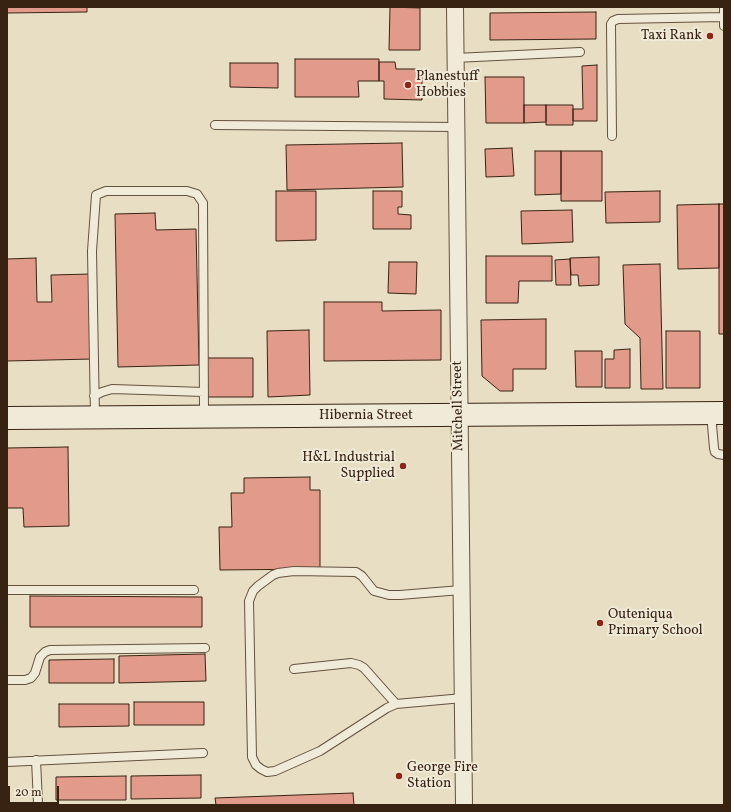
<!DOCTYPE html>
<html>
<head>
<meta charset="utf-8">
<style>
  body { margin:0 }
  #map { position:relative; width:731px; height:812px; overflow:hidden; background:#e8dec4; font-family:Vollkorn,serif }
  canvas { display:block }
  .frame { position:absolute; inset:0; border:8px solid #382313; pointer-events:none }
  .scale { position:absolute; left:8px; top:786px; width:51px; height:18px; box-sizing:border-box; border:2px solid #382313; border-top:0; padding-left:5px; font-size:12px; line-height:14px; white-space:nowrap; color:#382313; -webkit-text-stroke:3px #f0ead9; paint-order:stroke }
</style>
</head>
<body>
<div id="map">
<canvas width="731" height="812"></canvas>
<div class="frame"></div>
<div class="scale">20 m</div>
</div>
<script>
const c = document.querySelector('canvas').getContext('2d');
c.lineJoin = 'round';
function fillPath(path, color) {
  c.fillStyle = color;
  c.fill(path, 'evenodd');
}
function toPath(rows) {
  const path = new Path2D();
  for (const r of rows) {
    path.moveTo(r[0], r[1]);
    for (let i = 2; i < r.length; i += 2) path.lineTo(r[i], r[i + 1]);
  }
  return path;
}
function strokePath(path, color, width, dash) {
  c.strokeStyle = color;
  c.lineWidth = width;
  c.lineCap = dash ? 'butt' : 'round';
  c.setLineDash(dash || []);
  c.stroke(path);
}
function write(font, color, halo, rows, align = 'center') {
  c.font = font + ' Vollkorn,serif';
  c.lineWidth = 4;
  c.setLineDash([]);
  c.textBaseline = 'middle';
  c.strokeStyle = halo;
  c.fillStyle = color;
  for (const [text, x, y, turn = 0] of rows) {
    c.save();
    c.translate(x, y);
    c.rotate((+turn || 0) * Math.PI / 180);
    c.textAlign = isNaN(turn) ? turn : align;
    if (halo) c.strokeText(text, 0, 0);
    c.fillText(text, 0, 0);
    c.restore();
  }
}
const building = toPath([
  [7,7,87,7,87,12,7,13,7,7],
  [390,7,420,8,420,50,389,50,390,7],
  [596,12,596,39,490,40,490,13,596,12],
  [295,59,379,59,379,81,358,81,359,97,295,97,295,59],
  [379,62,395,62,396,69,422,69,422,100,384,99,384,81,379,81,379,62],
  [230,63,278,63,278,88,230,87,230,63],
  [597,65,597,121,573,121,573,109,583,109,582,66,597,65],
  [485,77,524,77,524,123,486,123,485,77],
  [524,105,546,105,546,122,524,123,524,105],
  [546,105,573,105,573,125,546,125,546,105],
  [402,143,403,187,287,190,286,145,402,143],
  [512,148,514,176,486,177,485,149,512,148],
  [535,151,561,151,561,194,535,195,535,151],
  [561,151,602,151,602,201,561,201,561,151],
  [276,191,316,191,316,240,276,241,276,191],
  [373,191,402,191,402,207,398,207,398,214,411,215,411,229,373,229,373,191],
  [660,191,660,222,606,223,605,192,660,191],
  [719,204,724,204,724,334,719,334,719,204],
  [719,204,719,268,678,269,677,205,719,204],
  [572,210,573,242,522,244,521,211,572,210],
  [155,213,156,230,196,229,199,365,118,367,115,214,155,213],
  [486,256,552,256,552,281,519,281,518,303,486,303,486,256],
  [599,257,599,285,579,286,578,275,571,275,570,258,599,257],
  [36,258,37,302,52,302,51,275,91,274,92,359,7,361,7,259,36,258],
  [570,259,571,285,556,285,555,260,570,259],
  [389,262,417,262,416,294,388,293,389,262],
  [660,264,663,389,641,389,640,338,625,324,623,265,660,264],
  [324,302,382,302,382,311,441,310,441,360,324,361,324,302],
  [546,319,546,369,513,369,513,391,500,391,482,376,481,320,546,319],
  [309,330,310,395,268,397,267,331,309,330],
  [666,331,700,331,700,388,666,388,666,331],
  [630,349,630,388,605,388,605,359,614,359,614,350,630,349],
  [575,351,602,351,602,387,576,387,575,351],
  [207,358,253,358,253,397,207,397,207,358],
  [68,447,69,526,24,527,23,508,7,508,7,448,68,447],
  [310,477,310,490,320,490,320,569,220,570,219,527,232,527,231,493,244,493,244,478,310,477],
  [30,596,202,597,202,627,30,627,30,596],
  [205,654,206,681,119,683,119,656,205,654],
  [114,659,114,683,49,683,49,660,114,659],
  [134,702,204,702,204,725,134,725,134,702],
  [59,704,129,704,129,726,59,727,59,704],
  [201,775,201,798,131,799,131,776,201,775],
  [126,776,126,800,56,800,56,777,126,776],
  [353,793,354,805,216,805,215,798,353,793]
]);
const lane = toPath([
  [724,7,724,26],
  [455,58,580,52],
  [215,125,456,127],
  [612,136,611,24,613,21,618,19,723,17],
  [94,396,102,392,112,389,204,392],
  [711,413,714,448,715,452,718,454,724,455],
  [95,417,92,251,96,195,106,191,187,191,197,194,203,203,204,415],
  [7,590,194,590],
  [461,590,400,595,389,595,374,591,362,576,356,572,294,571,278,573,273,575,258,586,253,591,249,601,252,757,256,765,261,769,267,772,275,771,320,751,387,708,396,704,463,698],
  [294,669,351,663,359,665,364,668,396,704],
  [7,680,25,680,31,678,35,673,40,657,45,652,50,650,205,648],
  [36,760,38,803],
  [7,762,203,753]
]);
const street = toPath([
  [455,7,464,805]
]);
const secondary = toPath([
  [7,418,724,413]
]);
const markers = [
  [710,36,4,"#8f2418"],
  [408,85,4,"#8f2418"],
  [403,466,4,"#8f2418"],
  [600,623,4,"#8f2418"],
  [399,776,4,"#8f2418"]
];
const poiNames = [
  ["Taxi Rank",702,36,"right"],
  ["Planestuff",416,77],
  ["Hobbies",416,93],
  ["H&L Industrial",395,458,"right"],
  ["Supplied",395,474,"right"],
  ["Outeniqua",608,615],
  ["Primary School",608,631],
  ["George Fire",407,768],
  ["Station",407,784]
];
const streetNames = [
  ["Mitchell Street",459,406,-91],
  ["Hibernia Street",366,416]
];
fillPath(building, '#e29b8b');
strokePath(building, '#382313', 1);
strokePath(lane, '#64523f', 10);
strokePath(street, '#64523f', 18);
strokePath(secondary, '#382313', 24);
strokePath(lane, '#f0ead9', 8);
strokePath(street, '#f0ead9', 16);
strokePath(secondary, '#f0ead9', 22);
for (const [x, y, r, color] of markers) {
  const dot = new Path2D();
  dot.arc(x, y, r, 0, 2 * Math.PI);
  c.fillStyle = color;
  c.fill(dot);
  strokePath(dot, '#f0ead9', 1.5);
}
write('14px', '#382313', '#f0ead9', poiNames, 'left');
write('14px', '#382313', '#f0ead9', streetNames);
</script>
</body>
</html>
